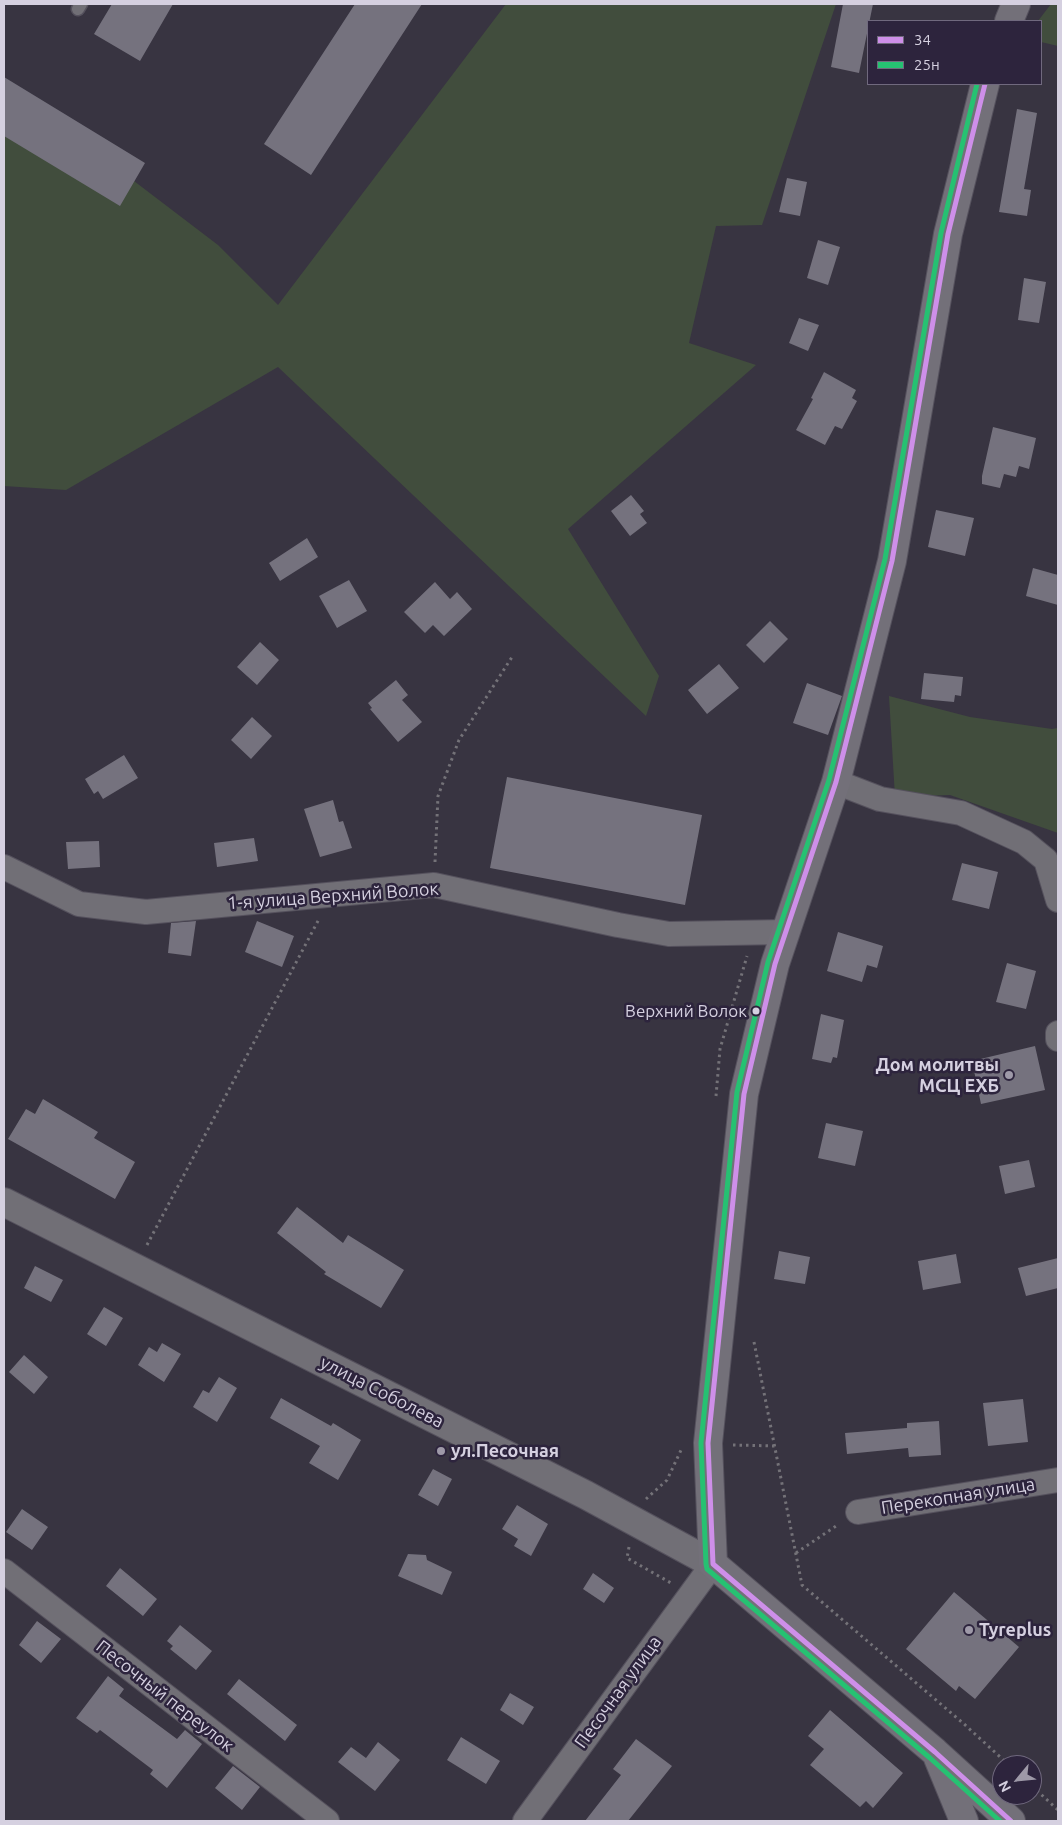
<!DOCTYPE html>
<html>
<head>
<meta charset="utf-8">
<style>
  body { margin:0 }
  #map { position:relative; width:1062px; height:1825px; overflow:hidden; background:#383441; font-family:Ubuntu,sans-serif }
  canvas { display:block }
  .frame { position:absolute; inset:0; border:5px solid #d5d0e0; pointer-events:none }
  .legend { position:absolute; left:867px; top:20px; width:175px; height:65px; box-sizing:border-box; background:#2d243d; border:1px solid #70697e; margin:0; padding:6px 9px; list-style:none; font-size:15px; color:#d5d0e0 }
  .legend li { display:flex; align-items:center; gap:10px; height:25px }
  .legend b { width:25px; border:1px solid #70697e }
  .north { position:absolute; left:992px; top:1755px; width:50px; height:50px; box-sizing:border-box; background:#2d243d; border:1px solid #70697e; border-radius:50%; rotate:242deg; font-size:14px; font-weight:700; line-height:20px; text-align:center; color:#d5d0e0 }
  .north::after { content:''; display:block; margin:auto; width:18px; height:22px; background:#9e99a8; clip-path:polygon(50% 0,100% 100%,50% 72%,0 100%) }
</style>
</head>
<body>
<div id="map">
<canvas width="1062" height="1825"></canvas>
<div class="frame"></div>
<ul class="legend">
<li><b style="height:6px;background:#ce8fe9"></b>34</li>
<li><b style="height:6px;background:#26c172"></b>25н</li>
</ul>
<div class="north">N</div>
</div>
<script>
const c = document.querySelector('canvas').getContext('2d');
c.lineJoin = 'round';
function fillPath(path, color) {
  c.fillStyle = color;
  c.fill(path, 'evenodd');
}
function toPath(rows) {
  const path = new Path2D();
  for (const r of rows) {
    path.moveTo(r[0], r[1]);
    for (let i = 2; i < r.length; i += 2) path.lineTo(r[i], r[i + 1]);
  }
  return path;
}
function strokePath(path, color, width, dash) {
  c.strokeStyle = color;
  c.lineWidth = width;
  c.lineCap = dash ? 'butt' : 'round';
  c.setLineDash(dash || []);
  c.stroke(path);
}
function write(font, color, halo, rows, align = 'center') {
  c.font = font + ' Ubuntu,sans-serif';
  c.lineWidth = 5;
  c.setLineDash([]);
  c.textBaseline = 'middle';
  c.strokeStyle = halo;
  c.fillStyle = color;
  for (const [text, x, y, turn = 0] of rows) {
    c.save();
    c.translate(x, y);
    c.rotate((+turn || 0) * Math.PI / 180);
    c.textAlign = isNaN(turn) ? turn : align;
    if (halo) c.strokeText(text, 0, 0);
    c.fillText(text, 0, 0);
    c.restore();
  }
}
const green = toPath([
  [506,4,836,4,762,225,716,226,689,343,756,365,568,529,659,676,646,716,278,367,66,490,4,486,4,82,218,245,278,305],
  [1051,4,1058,4,1058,46,1041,42,1041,21,1038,21],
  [889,696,970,717,1052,729,1058,728,1058,833,950,795,895,797]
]);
const building = toPath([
  [112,4,173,4,140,61,94,34],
  [355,4,422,4,311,175,264,144],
  [843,4,873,4,859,73,831,67],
  [4,77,145,163,120,206,4,136],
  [1017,109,1037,113,1024,189,1031,190,1027,216,999,212],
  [787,178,807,182,800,216,779,212],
  [818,240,840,247,828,285,807,278],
  [1024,278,1046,282,1039,323,1018,320],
  [799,318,819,325,808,351,789,343],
  [824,372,856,390,852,398,857,401,842,429,835,426,825,445,796,430,813,399,811,398],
  [993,427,1036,438,1029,469,1019,466,1016,477,1004,474,1000,488,982,484,982,476],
  [631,495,644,511,640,514,647,523,630,536,611,511],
  [936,510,974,518,965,556,928,547],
  [307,538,318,557,280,581,269,563],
  [1033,568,1058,575,1058,605,1026,596],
  [349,580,367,611,337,628,319,596],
  [435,582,450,599,457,592,472,609,444,636,433,625,425,633,404,612],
  [770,621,788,639,764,663,746,645],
  [260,642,279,660,257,685,237,667],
  [719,664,739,688,707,714,688,690],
  [924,673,963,677,961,696,955,695,954,702,921,699],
  [396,680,408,695,402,700,422,722,398,742,370,709,372,708,368,703],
  [807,683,842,696,828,735,793,723],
  [252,717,272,736,251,759,231,740],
  [124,755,138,778,103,799,98,791,94,794,85,779],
  [507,777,702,815,685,905,490,868],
  [333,800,339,822,343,821,352,848,320,857,304,809],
  [254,838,258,861,217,867,214,843],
  [99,841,100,867,68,869,66,842],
  [962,863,998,872,989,909,952,900],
  [196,921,191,956,168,953,171,923],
  [257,921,294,936,282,967,245,952],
  [838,932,883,946,877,968,867,965,862,982,827,971],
  [1007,963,1036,971,1026,1009,996,1002],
  [821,1014,844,1020,837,1058,833,1057,831,1063,812,1059],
  [1035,1046,1045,1090,981,1104,972,1061],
  [43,1099,98,1132,94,1138,135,1162,115,1199,8,1139,26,1109,35,1114],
  [826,1123,863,1131,855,1166,818,1158],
  [1029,1160,1035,1187,1005,1194,999,1166],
  [297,1207,343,1243,348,1235,404,1270,381,1308,324,1274,326,1272,277,1233],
  [779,1251,810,1257,805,1284,774,1279],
  [956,1254,961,1283,923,1290,918,1261],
  [1058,1258,1058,1288,1026,1296,1018,1268],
  [35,1266,63,1280,51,1302,24,1288],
  [104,1307,123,1318,106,1346,87,1334],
  [162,1343,181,1354,164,1382,138,1365,149,1347,157,1352],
  [24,1355,48,1377,34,1394,9,1372],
  [219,1377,237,1388,217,1422,193,1407,203,1390,209,1393],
  [281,1398,331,1426,333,1423,361,1440,338,1480,309,1463,320,1446,270,1418],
  [1023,1399,1028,1442,988,1446,983,1403],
  [939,1421,941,1455,909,1457,908,1448,847,1454,845,1433,907,1428,907,1423],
  [433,1469,452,1479,438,1506,418,1495],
  [517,1505,548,1524,531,1556,514,1546,518,1539,502,1529],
  [22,1509,48,1527,32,1550,6,1532],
  [408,1554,426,1555,427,1560,452,1572,442,1595,398,1576],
  [120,1568,157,1599,143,1616,106,1586],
  [593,1573,614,1588,604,1603,583,1589],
  [954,1592,1019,1647,975,1699,959,1686,956,1691,906,1649],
  [37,1621,61,1639,41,1663,19,1645],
  [180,1625,212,1651,196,1670,170,1649,173,1646,167,1641],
  [108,1676,124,1689,119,1696,177,1739,185,1730,202,1744,167,1788,150,1774,153,1770,100,1730,97,1733,76,1718],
  [239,1679,297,1725,285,1741,227,1694],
  [510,1693,534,1707,523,1725,500,1710],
  [830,1710,903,1773,873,1808,866,1801,860,1807,810,1765,824,1749,808,1736],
  [461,1737,500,1761,486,1784,447,1760],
  [636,1739,672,1766,628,1821,585,1821,621,1775,613,1769],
  [378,1742,400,1760,375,1791,338,1762,351,1747,366,1758],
  [233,1766,260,1787,242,1810,215,1788]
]);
const path = toPath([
  [435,862,438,796,459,740,512,657],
  [716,1096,720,1049,747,956],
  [147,1245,319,919],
  [754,1342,802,1585,964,1724,1009,1765],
  [733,1445,775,1446],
  [646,1499,667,1480,682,1448],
  [629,1547,627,1558,671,1583],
  [796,1553,839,1524],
  [1032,1786,1058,1810]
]);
const service = toPath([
  [78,9,81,4]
]);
const minor = toPath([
  [836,782,880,799,961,813,1024,842,1046,860,1058,900],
  [4,867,79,904,146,912,434,885,618,925,669,934,786,932],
  [1058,1033,1058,1039],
  [858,1512,1058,1480],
  [4,1571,327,1821],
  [525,1821,713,1564]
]);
const tertiary = toPath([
  [4,1202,586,1495,713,1564]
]);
const primary = toPath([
  [1009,21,1016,4],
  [985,84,948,234,892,561,836,782,775,964,744,1094,708,1443,713,1564,935,1752,1011,1821],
  [938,1758,964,1821]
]);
const bus1 = toPath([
  [985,84,948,234,892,561,836,782,775,964,744,1094,708,1443,713,1564,935,1752,1011,1821]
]);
const bus2 = toPath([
  [977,84,941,233,885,559,829,780,768,962,737,1092,701,1443,706,1564,707,1569,930,1758,1000,1821]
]);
const markers = [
  [756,1011,4.5,"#d5d0e0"],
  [1009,1075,5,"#9e99a8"],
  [441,1451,5,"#9e99a8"],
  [969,1630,5,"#9e99a8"]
];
const busNames = [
  ["Верхний Волок",747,1011]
];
const streetNames = [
  ["1-я улица Верхний Волок",333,896,-4],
  ["улица Соболева",382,1392,27],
  ["Перекопная улица",958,1496,-9],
  ["Песочная улица",618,1692,-54],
  ["Песочный переулок",165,1696,38]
];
const poiNames = [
  ["Дом молитвы",999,1065,"right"],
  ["МСЦ ЕХБ",999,1086,"right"],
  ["ул.Песочная",451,1451],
  ["Tyreplus",979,1630]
];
fillPath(green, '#414d3d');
fillPath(building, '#75727e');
strokePath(service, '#55515d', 15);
strokePath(minor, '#55515d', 26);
strokePath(tertiary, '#55515d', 30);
strokePath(primary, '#55515d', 30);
strokePath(path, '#747278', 3, [2.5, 4]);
strokePath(service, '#716f76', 12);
strokePath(minor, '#716f76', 24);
strokePath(tertiary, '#716f76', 28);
strokePath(primary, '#737079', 28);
strokePath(bus1, '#ce8fe9', 5);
strokePath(bus2, '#26c172', 5);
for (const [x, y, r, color] of markers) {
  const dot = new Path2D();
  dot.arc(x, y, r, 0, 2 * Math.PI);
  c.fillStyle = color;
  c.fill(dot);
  strokePath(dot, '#2d243d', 2);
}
write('17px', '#d5d0e0', '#2d243d', busNames, 'right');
write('18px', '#d5d0e0', '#2d243d', streetNames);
write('bold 18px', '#d5d0e0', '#2d243d', poiNames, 'left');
</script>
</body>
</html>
